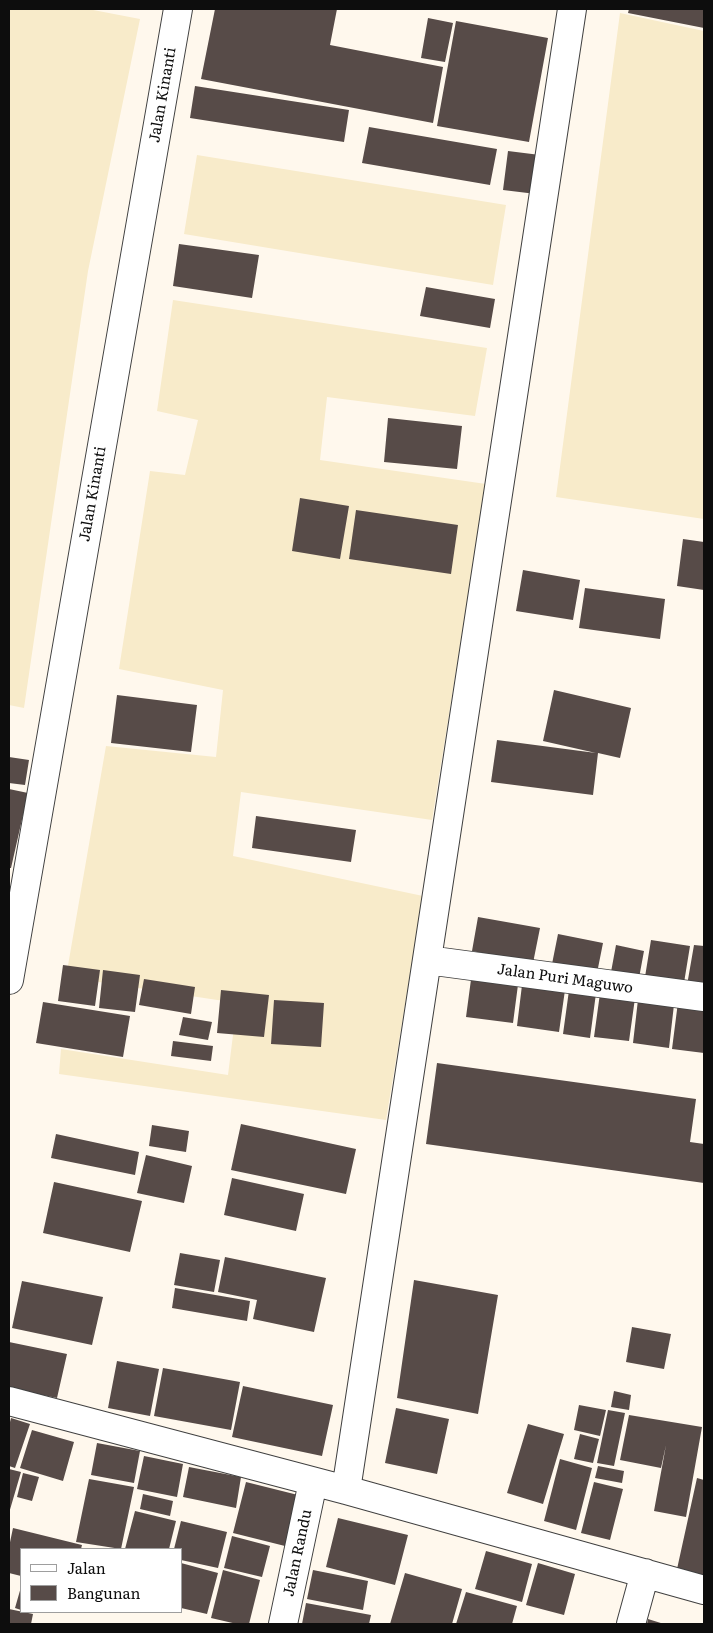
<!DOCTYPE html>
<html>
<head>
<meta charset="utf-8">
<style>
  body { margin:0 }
  #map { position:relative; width:713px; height:1633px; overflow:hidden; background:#fff8ed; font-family:Literata,serif }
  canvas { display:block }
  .frame { position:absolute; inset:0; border:10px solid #0d0d0d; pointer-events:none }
  .legend { position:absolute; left:20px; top:1548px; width:162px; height:65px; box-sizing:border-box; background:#fff; border:1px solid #9e9e9e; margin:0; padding:6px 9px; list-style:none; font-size:15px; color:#0d0d0d }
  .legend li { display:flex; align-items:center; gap:10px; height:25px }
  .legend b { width:25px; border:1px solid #9e9e9e }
</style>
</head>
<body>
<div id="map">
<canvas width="713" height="1633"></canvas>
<div class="frame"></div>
<ul class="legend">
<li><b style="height:6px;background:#fff"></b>Jalan</li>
<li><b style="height:14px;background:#574b48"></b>Bangunan</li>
</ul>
</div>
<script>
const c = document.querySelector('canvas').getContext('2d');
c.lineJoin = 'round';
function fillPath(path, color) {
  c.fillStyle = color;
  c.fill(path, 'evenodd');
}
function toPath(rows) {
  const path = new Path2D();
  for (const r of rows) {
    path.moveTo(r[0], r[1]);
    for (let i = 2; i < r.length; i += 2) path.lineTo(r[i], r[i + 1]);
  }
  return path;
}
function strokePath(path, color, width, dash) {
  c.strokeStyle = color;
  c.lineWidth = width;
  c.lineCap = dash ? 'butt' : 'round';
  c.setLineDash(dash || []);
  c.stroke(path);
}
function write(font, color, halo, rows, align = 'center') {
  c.font = font + ' Literata,serif';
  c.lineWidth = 5;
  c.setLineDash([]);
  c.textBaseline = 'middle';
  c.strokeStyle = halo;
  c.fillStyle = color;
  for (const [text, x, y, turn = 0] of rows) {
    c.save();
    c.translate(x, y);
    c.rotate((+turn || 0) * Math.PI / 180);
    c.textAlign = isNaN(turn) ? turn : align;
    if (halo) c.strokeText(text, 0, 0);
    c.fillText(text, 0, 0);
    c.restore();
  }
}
const farmland = toPath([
  [9,9,88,9,140,19,88,271,24,708,9,705],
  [620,13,704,31,704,519,556,497],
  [197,155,506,205,493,285,184,234],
  [173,300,487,348,475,416,327,397,320,460,486,484,432,820,241,792,233,856,423,896,386,1120,59,1074,61,1049,228,1075,237,1003,66,977,106,746,216,757,223,690,119,669,150,471,185,475,198,420,157,411]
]);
const building = toPath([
  [215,9,337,9,330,45,443,67,433,123,201,79],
  [629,9,704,9,704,28,628,13],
  [428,18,453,23,445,62,421,58],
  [456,21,548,38,529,142,437,126],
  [195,86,349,110,344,142,190,118],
  [369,127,497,149,490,185,362,163],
  [508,151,540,155,536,194,503,190],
  [179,244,259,255,252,298,173,286],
  [426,287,495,299,490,328,420,316],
  [388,418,462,426,457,469,384,462],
  [300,498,349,506,340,559,292,551],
  [356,510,458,525,451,574,349,559],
  [683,539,704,542,704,590,677,586],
  [523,570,580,580,573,620,516,611],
  [585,588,665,599,660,639,579,628],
  [554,690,631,708,620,758,598,753,593,795,491,782,497,740,596,753,543,741],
  [117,695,197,705,191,752,111,743],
  [9,757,29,760,25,785,9,783],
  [9,789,28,793,11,868,9,868],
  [256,816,356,830,351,862,252,848],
  [478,917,540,928,533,963,472,951],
  [558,934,603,943,597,973,552,964],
  [651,940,690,946,683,989,644,983],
  [616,945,644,951,639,978,611,972],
  [694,945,704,946,704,994,686,991],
  [63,965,100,970,95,1006,58,1001],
  [103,970,140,975,135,1012,99,1008],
  [472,972,519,977,513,1023,466,1017],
  [523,977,566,983,559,1032,517,1026],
  [144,979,195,987,191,1014,139,1005],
  [570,983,597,986,590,1038,563,1034],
  [601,986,636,991,629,1041,594,1037],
  [221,990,269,995,264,1037,217,1033],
  [639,991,675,996,669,1048,633,1043],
  [274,1000,324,1003,321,1047,271,1044],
  [43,1002,130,1016,123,1057,36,1043],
  [678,1002,704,1005,704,1053,672,1049],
  [183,1017,212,1022,208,1040,179,1035],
  [173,1041,213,1046,211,1061,171,1056],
  [437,1063,696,1099,690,1142,704,1144,704,1183,426,1144],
  [241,1124,356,1149,346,1194,231,1170],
  [152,1125,189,1131,186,1152,149,1146],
  [56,1134,139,1152,135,1175,51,1158],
  [146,1155,192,1166,184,1203,137,1193],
  [232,1178,304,1194,296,1231,224,1215],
  [54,1182,142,1201,130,1252,43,1233],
  [180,1253,220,1260,214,1292,174,1285],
  [225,1257,326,1278,314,1332,253,1319,257,1300,218,1292],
  [414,1280,498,1295,478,1414,397,1398],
  [22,1281,103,1297,92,1345,12,1328],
  [175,1288,250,1301,247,1321,172,1308],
  [632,1327,671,1334,664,1369,626,1362],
  [9,1342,67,1354,57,1398,9,1388],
  [117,1361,159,1369,150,1416,108,1408],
  [163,1368,240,1382,231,1430,154,1416],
  [243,1386,333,1405,322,1456,232,1437],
  [614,1391,631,1395,629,1410,611,1407],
  [579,1405,606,1410,600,1436,574,1430],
  [396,1408,449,1419,437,1474,385,1463],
  [608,1410,625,1413,614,1466,597,1463],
  [629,1415,702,1427,686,1517,654,1511,666,1445,661,1468,620,1460],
  [11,1418,30,1424,15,1468,9,1466,9,1426],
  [528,1424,564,1434,543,1504,507,1493],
  [32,1430,74,1442,63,1481,20,1468],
  [580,1434,599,1439,593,1463,574,1459],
  [97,1443,140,1451,134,1483,91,1475],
  [144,1456,183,1464,177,1497,137,1489],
  [560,1459,592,1468,576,1530,544,1521],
  [598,1466,624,1471,622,1483,595,1478],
  [189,1467,241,1477,236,1508,183,1497],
  [9,1469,21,1472,9,1513],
  [23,1473,39,1477,32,1501,17,1497],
  [697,1478,704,1480,704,1575,677,1569],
  [89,1479,134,1487,121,1549,76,1542],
  [246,1482,302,1496,289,1547,233,1533],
  [594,1482,623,1489,610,1540,581,1533],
  [143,1494,173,1501,170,1516,140,1509],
  [135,1511,176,1521,169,1549,125,1549],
  [338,1518,408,1535,395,1585,326,1567],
  [181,1521,227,1532,218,1568,181,1560,181,1549,174,1549],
  [13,1528,82,1545,81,1549,21,1549,21,1576,9,1573,9,1547],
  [232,1536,270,1546,262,1577,224,1568],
  [486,1551,532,1564,522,1602,475,1589],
  [181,1563,218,1573,207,1614,181,1608],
  [538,1563,575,1574,564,1615,526,1605],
  [223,1570,260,1580,249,1624,237,1624,211,1618],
  [313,1570,368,1581,363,1610,307,1599],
  [405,1573,462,1589,452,1624,390,1624],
  [21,1587,21,1610,15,1608],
  [466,1592,517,1606,512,1624,456,1624],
  [306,1603,371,1615,369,1624,302,1624],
  [9,1609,33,1614,31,1624,9,1624],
  [648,1619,664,1624,647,1624]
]);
const minor = toPath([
  [427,960,704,997],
  [9,980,178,9],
  [9,1401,346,1490,704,1590],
  [346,1490,572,9],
  [283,1624,313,1482],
  [631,1624,645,1573]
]);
const streetNames = [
  ["Jalan Kinanti",163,95,-80],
  ["Jalan Kinanti",93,494,-80],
  ["Jalan Puri Maguwo",565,979,8],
  ["Jalan Randu",298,1553,-78]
];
fillPath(farmland, '#f8ebca');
fillPath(building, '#574b48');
strokePath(minor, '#404040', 30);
strokePath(minor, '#fff', 28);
write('15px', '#0d0d0d', '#fff', streetNames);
</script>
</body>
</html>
